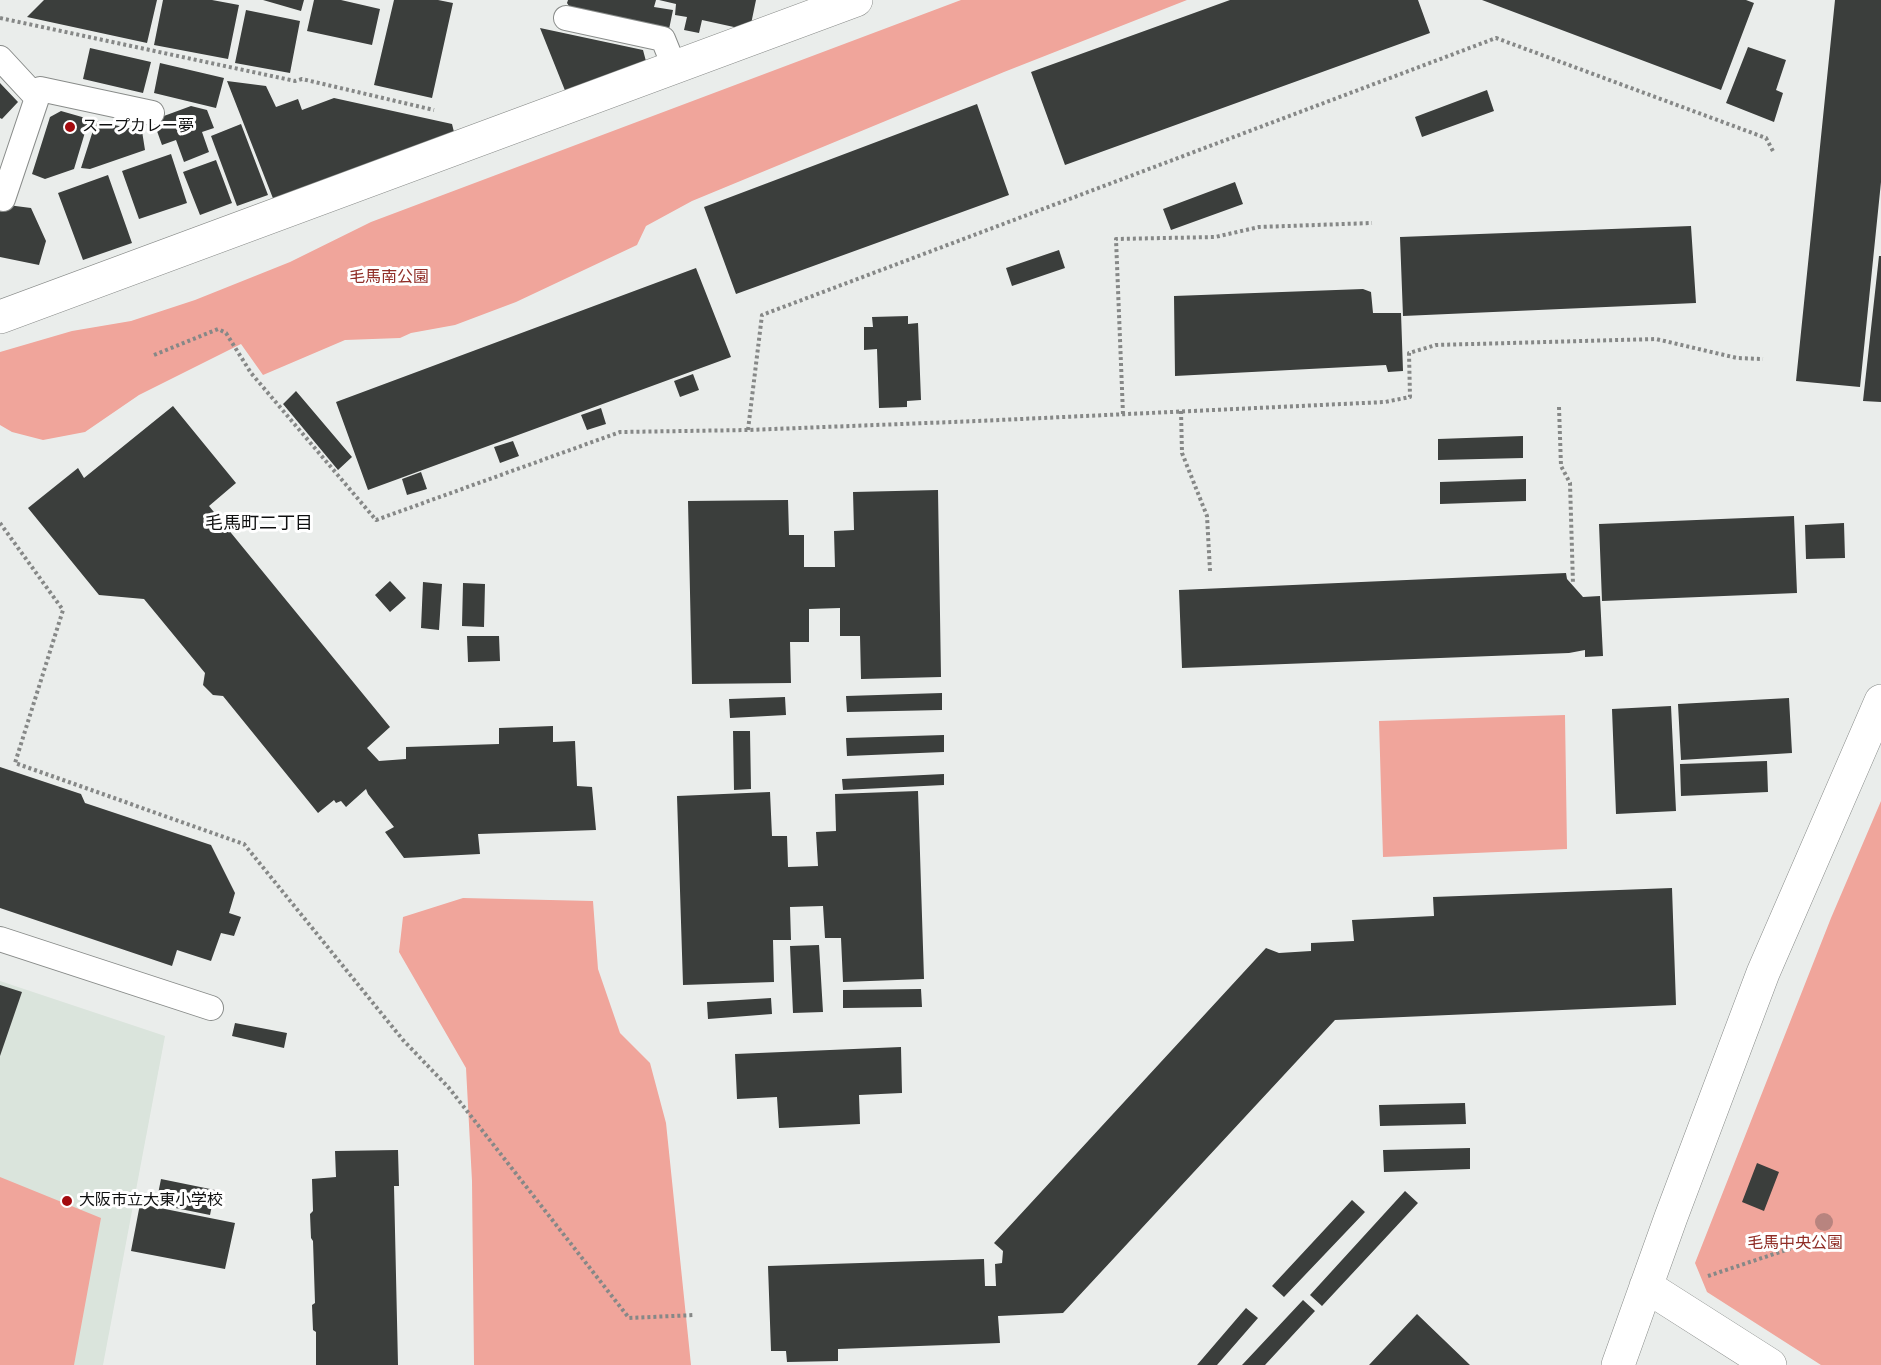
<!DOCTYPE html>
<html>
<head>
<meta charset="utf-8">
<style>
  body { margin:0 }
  canvas { display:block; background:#eaedeb }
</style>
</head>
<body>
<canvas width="1881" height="1365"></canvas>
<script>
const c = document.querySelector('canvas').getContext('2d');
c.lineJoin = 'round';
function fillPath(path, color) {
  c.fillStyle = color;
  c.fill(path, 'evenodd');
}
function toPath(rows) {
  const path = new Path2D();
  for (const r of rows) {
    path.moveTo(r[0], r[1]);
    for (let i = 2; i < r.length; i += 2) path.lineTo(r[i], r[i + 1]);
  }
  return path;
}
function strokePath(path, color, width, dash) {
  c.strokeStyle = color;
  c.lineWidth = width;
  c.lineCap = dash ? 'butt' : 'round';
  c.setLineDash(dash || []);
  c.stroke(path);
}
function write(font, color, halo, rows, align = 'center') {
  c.font = font + ' Signika,"Noto Sans JP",sans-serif';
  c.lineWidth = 6;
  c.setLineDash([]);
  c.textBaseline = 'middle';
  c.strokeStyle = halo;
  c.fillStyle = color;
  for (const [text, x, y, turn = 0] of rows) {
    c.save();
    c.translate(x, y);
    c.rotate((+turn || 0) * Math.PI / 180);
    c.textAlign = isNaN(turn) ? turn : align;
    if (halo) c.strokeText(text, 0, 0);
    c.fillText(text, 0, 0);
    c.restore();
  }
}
const built = toPath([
  [0,981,165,1036,103,1365,0,1365]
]);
const green = toPath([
  [961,0,1187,0,1004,72,692,201,646,226,637,245,516,302,455,325,411,333,400,338,345,340,263,375,241,344,139,395,85,432,43,440,12,432,0,425,0,352,72,331,131,321,195,300,290,262,371,222],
  [1565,715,1567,849,1383,857,1379,721],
  [1881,801,1881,1365,1821,1365,1707,1292,1695,1263,1831,918],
  [463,898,593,901,598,969,620,1033,650,1063,666,1123,691,1365,474,1365,472,1181,466,1068,399,952,403,917],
  [0,1177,101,1218,74,1365,0,1365]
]);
const building = toPath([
  [44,0,157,0,147,43,27,17],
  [163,0,212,0,239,5,228,59,154,45],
  [263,0,304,0,301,11],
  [314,0,341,0,380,9,372,45,307,31],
  [394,0,438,0,453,3,432,98,374,85],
  [568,0,656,0,654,7,673,10,668,34,575,15,567,3],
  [659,0,756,0,751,24,743,29,702,20,699,33,684,30,687,17,675,15,676,4],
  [1230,0,1418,0,1430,33,1065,165,1031,72],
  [1482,0,1746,0,1754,3,1721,90],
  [1835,0,1881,0,1881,182,1860,387,1796,381],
  [246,10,300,21,290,73,235,63],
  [540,28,643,50,647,65,566,93],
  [1748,47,1786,60,1776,90,1783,93,1774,122,1726,103],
  [90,48,151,62,143,93,83,79],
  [160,63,224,78,216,108,154,93],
  [227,81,266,86,276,107,298,99,302,110,334,98,452,124,455,136,274,201],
  [0,83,18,102,2,119,0,118],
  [1487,90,1494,111,1422,137,1415,117],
  [977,104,1009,195,736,294,704,207],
  [191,106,207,110,214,128,202,132,209,152,184,162,176,140,162,145,153,120],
  [61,111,89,119,74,169,45,179,32,174,50,117],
  [96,121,142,131,145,150,90,169,81,168],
  [241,124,268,195,237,206,211,136],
  [171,154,187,203,139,219,122,171],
  [216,160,232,203,200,215,183,172],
  [108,175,132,243,83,260,58,193],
  [1235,182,1243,204,1171,230,1163,209],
  [0,204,31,208,46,241,39,265,0,257],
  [1691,226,1696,303,1403,316,1400,237],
  [1059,250,1065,268,1012,286,1006,268],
  [1879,256,1881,256,1881,402,1863,401],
  [696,268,731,357,368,490,336,402],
  [1363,289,1371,292,1373,313,1401,313,1403,371,1388,372,1386,365,1175,376,1174,296],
  [908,316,908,324,918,323,921,400,907,401,907,407,879,408,877,349,864,350,864,327,873,327,872,317],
  [693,374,699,390,680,397,674,381],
  [296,391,352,457,338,470,283,404],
  [173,406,236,483,209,506,390,727,367,748,379,761,406,759,406,747,499,744,499,728,553,726,553,742,575,741,577,786,592,787,596,830,478,834,480,854,404,858,385,832,394,827,368,794,366,789,346,807,341,801,336,803,334,800,318,813,223,696,213,695,203,685,205,673,144,599,99,595,28,508,78,468,84,478],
  [601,408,606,424,587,430,581,415],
  [1523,436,1523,458,1438,460,1438,439],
  [513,441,519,456,500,463,494,447],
  [421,472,427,489,407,495,402,479],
  [1526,479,1526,501,1440,504,1440,482],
  [938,490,941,677,861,679,860,636,840,636,840,608,809,609,809,642,790,642,791,683,692,684,688,501,788,500,789,535,804,535,804,567,835,567,834,531,854,530,853,492],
  [1794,516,1797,593,1602,601,1599,524],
  [1844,523,1845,558,1806,559,1805,525],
  [1566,573,1567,579,1583,597,1600,596,1603,656,1585,657,1585,650,1569,653,1182,668,1179,590],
  [390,581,406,598,390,612,375,595],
  [423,582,442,584,439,630,421,628],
  [463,583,485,584,484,627,462,626],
  [467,636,499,636,500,661,468,662],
  [942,693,942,710,847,712,846,696],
  [785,697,786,715,730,718,729,699],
  [1789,698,1792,753,1681,760,1678,704],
  [1671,706,1676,811,1616,814,1612,709],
  [733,731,750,731,751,789,734,790],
  [944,735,944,752,847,756,846,738],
  [1767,761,1768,792,1681,796,1680,764],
  [0,767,81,794,85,803,211,845,235,893,229,913,241,917,234,936,221,933,211,961,177,950,172,966,0,908],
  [944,774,944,785,843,790,842,779],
  [918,791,924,979,843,982,841,938,825,938,823,906,790,907,791,940,773,940,774,982,683,985,677,796,770,792,772,836,787,836,788,867,818,866,816,832,836,831,835,794],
  [1672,888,1676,1005,1335,1020,1063,1313,998,1316,1000,1343,838,1349,838,1361,787,1362,786,1351,771,1351,768,1266,984,1259,985,1286,996,1286,995,1264,1002,1263,1003,1251,994,1243,1266,948,1279,953,1311,951,1311,943,1354,941,1352,920,1434,916,1433,897],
  [819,945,823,1012,793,1013,790,946],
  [0,985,22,992,0,1056],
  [921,989,922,1007,843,1008,843,990],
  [771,998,772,1014,708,1019,707,1002],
  [235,1023,287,1033,284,1048,232,1036],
  [901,1047,902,1093,859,1095,860,1124,779,1128,777,1097,737,1099,735,1054],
  [1465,1103,1466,1124,1380,1126,1379,1105],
  [1470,1148,1470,1169,1384,1172,1383,1150],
  [398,1150,399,1186,394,1186,398,1365,316,1365,316,1332,313,1330,312,1305,315,1303,313,1241,311,1238,310,1214,313,1211,312,1179,336,1177,335,1151],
  [1757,1163,1779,1172,1764,1211,1742,1202],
  [161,1179,215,1190,210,1215,156,1204],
  [1405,1191,1418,1203,1322,1306,1310,1295],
  [1352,1200,1365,1212,1284,1297,1272,1286],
  [140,1204,235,1223,225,1269,131,1251],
  [1303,1300,1315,1311,1265,1365,1242,1365],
  [1246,1308,1258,1318,1217,1365,1197,1365],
  [1417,1314,1470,1365,1369,1365]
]);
const path = toPath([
  [0,18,295,81,302,79,434,110],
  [154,355,218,329,226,333,251,373,376,520,620,432,748,430,978,421,1385,402,1410,397,1409,353,1436,345,1656,339,1737,358,1763,359],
  [1559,407,1561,466,1570,483,1573,584],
  [1181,411,1182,453,1207,516,1210,571],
  [1123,414,1116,239,1215,237,1259,227,1372,223],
  [748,430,762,315,1496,38,1766,138,1774,153],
  [0,523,63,610,15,763,244,844,403,1040,449,1088,629,1318,695,1315],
  [1708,1276,1795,1247]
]);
const lane = toPath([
  [566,18,663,39,674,66],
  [0,58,37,98],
  [3,199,40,89,152,113],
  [0,939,211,1008]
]);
const street = toPath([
  [0,317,856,0]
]);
const secondary = toPath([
  [1646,1286,1770,1365],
  [1618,1365,1671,1217,1763,973,1881,701]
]);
const trees = [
  [1824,1222]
];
const markers = [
  [70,127,6,"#a30a0e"],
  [67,1201,6,"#a30a0e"]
];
const poiNames = [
  ["スープカレー夢",82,127],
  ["大阪市立大東小学校",79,1201]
];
const parkNames = [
  ["毛馬南公園",389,278],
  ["毛馬中央公園",1795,1244]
];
const neighbourhoodNames = [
  ["毛馬町二丁目",259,524]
];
fillPath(built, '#dae4dc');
fillPath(green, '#f0a59b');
fillPath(building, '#3b3e3c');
strokePath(lane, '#898c8a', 26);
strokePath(street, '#898c8a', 34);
strokePath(secondary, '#898c8a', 34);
strokePath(path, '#868887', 4, [3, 3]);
strokePath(lane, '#fff', 24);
strokePath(street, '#fff', 33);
strokePath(secondary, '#fff', 33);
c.fillStyle = '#b8847f';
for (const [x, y] of trees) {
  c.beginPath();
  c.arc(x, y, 9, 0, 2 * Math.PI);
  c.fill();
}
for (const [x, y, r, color] of markers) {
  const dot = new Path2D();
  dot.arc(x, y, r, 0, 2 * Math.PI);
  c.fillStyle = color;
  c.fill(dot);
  strokePath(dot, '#fff', 2);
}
write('16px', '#0f1010', '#fff', poiNames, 'left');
write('16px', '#902e27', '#fff', parkNames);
write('18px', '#0f1010', '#fff', neighbourhoodNames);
</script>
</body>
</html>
